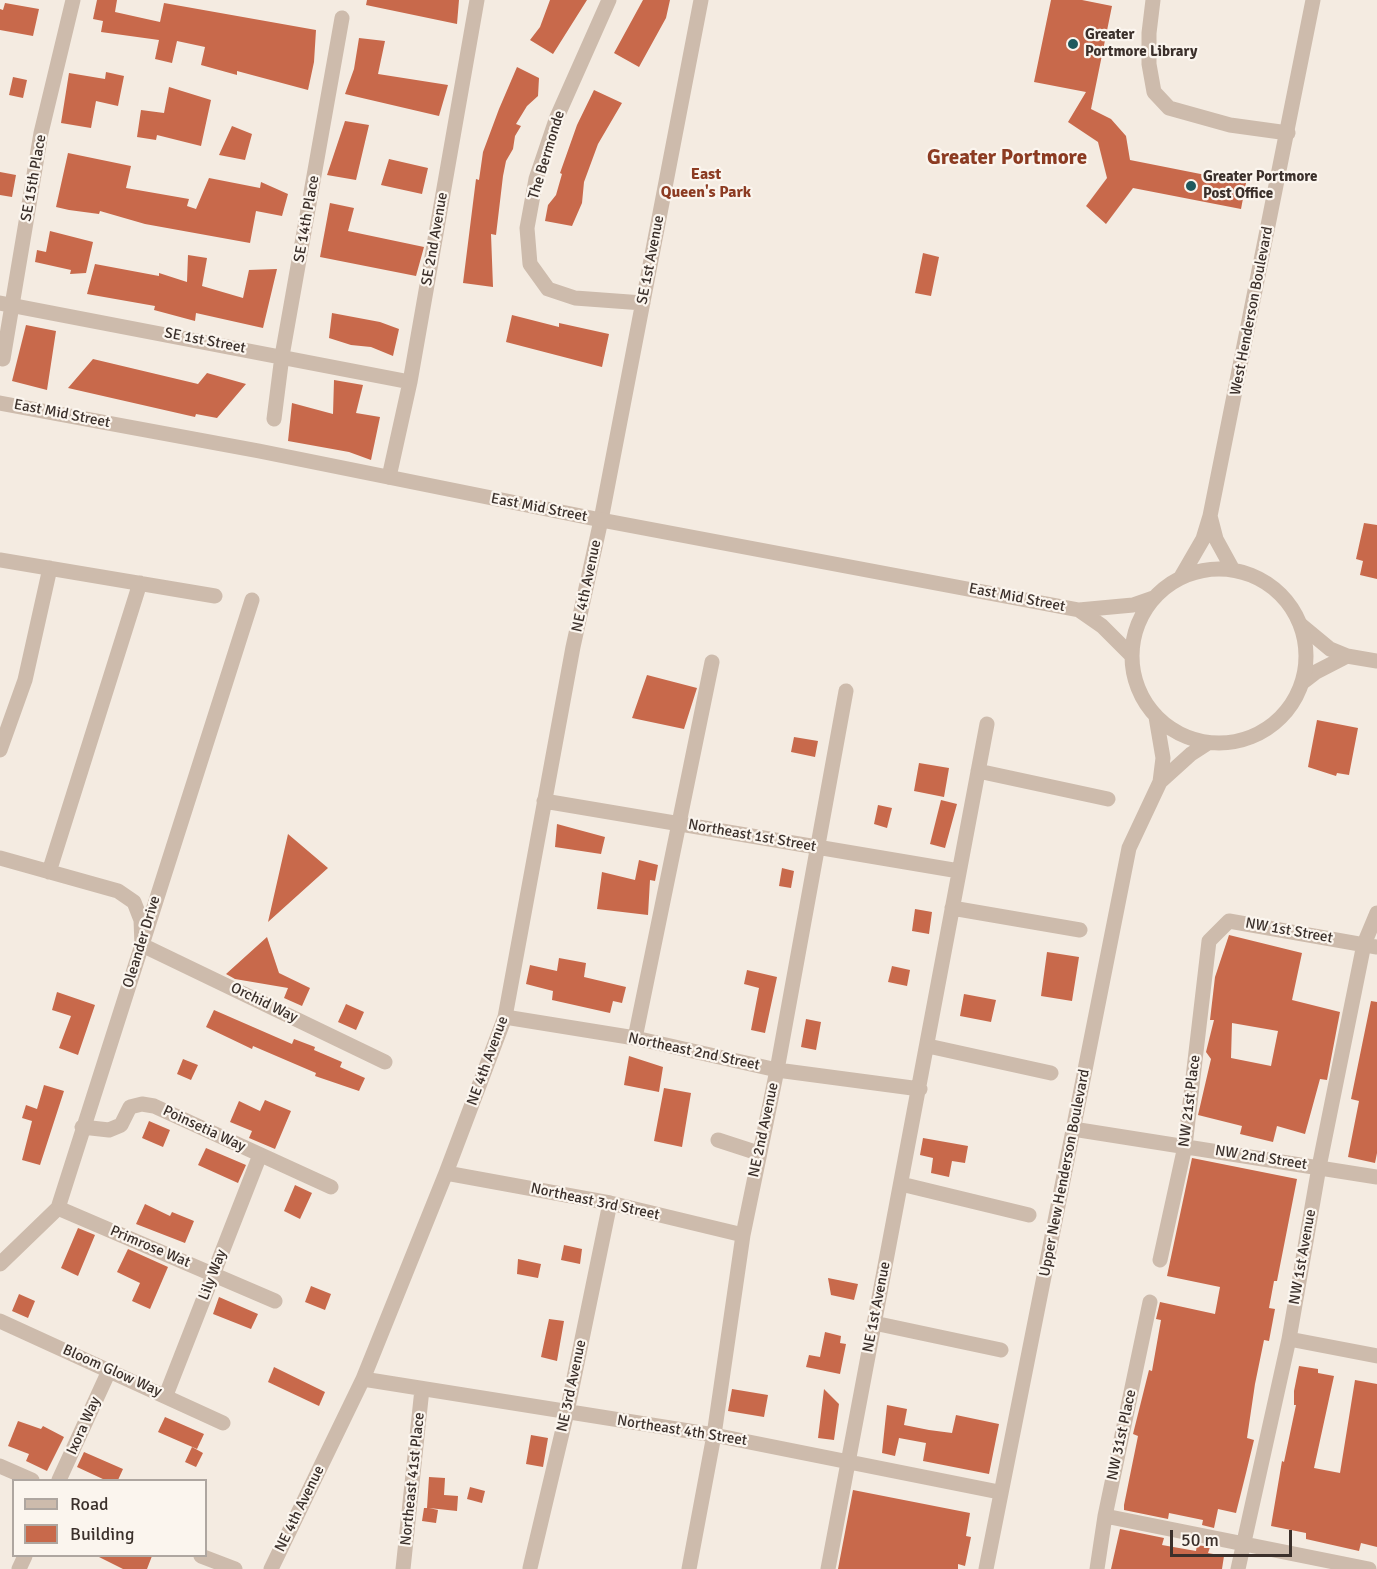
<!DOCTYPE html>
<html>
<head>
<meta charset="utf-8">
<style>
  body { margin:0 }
  #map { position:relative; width:1377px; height:1569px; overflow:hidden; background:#f4ebe1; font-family:Signika,sans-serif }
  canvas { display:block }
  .legend { position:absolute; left:12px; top:1479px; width:195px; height:78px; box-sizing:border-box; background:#fbf5ee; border:2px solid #aea6a0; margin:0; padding:8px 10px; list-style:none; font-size:18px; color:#3b302b }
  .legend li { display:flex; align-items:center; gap:12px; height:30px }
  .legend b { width:30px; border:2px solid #aea6a0 }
  .scale { position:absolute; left:1170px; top:1530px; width:122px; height:27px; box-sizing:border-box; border:3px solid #3b302b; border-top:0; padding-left:8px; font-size:18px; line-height:21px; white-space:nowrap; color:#3b302b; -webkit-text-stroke:4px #fbf5ee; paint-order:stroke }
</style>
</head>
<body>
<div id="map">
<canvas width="1377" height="1569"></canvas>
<ul class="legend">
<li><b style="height:8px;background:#cdbbac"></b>Road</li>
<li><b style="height:16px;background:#c8694b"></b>Building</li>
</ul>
<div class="scale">50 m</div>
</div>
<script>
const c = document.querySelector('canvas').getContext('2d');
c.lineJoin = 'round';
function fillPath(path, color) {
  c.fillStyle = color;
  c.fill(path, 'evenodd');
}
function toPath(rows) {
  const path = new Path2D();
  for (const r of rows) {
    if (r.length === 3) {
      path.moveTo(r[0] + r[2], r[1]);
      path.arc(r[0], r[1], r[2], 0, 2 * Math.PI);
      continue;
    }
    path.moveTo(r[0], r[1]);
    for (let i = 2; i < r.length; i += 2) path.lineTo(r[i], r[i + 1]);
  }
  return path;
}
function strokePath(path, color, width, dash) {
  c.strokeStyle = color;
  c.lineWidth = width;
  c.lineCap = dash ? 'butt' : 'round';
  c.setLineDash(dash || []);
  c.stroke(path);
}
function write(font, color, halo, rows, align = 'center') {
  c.font = font + ' Signika,sans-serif';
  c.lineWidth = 4.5;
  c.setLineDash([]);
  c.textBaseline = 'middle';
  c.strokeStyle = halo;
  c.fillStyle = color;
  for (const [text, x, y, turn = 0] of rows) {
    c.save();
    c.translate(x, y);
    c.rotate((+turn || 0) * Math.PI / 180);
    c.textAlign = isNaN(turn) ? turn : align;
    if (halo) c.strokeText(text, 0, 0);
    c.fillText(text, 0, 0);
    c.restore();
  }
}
const building = toPath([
  [97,0,117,0,115,12,160,22,164,3,316,30,314,62,308,90,237,71,237,75,201,65,205,47,177,41,172,63,155,59,159,40,101,32,103,21,93,19],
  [367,0,459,0,457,24,366,5],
  [550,0,587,0,553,54,530,40,540,27],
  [643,0,670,0,666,18,639,67,614,53],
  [1051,0,1082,0,1112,6,1091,109,1111,119,1126,136,1130,160,1246,183,1241,209,1133,188,1106,224,1086,206,1107,178,1098,142,1068,122,1086,92,1034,82],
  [5,3,39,9,33,36,0,30,0,9,3,10],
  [359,38,385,41,378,74,448,85,439,116,345,94,354,69],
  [517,67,539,78,538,96,527,106,516,124,521,126,515,136,513,149,506,161,503,176,496,235,491,234,493,287,463,283,476,179,479,180,483,152,499,109],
  [106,72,124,76,118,106,96,101,91,128,61,123,69,73,105,79],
  [13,77,27,80,23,98,9,95],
  [169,87,211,100,201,146,157,135,156,140,137,137,141,110,164,113],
  [594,90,622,103,598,144,584,182,582,203,572,226,545,221,548,205,556,195,562,174,560,173,577,125],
  [345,121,369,125,356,180,327,175],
  [232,126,252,134,245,160,219,155],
  [68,153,131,166,126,188,189,199,187,206,196,209,209,178,260,188,261,182,288,194,282,216,256,211,250,243,145,224,100,211,99,214,69,210,56,207],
  [389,159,428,168,422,194,381,185],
  [0,172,16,175,12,197,0,195],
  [330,203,354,208,348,231,424,247,416,276,320,257],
  [50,231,93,242,86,273,70,274,71,270,35,262,37,250,46,252],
  [923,253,939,257,931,296,915,293],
  [188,255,207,258,202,286,243,298,249,270,277,269,263,328,196,313,195,321,154,310,155,306,87,294,95,264,159,276,159,273,187,282],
  [332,313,380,322,399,329,393,356,371,347,351,345,329,338],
  [512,315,559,327,559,323,609,334,602,367,506,342],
  [26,325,56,331,47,390,12,381],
  [93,359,198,384,207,373,246,384,217,418,196,414,195,417,68,388],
  [334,380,363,385,356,413,380,417,371,460,349,452,288,441,292,403,333,414],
  [1364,523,1377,525,1377,579,1360,575,1363,561,1356,559],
  [647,675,697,688,684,729,632,718],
  [1317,720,1358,728,1349,775,1337,773,1336,776,1308,767],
  [794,737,818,741,815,757,791,752],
  [919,763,949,768,944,797,914,791],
  [941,800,957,804,945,848,930,844],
  [878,805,892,808,887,828,874,824],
  [557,824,605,837,601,854,555,847],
  [288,834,328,868,268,922],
  [639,860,658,865,655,881,650,880,648,915,597,909,602,872,635,880],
  [782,868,794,871,791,888,779,886],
  [915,909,932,912,929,934,912,931],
  [1229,935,1302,953,1292,1000,1340,1012,1327,1080,1320,1079,1305,1134,1277,1126,1273,1142,1240,1134,1242,1126,1198,1115,1211,1059,1206,1052,1214,1020,1210,1020,1215,977],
  [1232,1023,1278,1031,1271,1066,1231,1058],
  [267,937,279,973,310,988,302,1006,284,998,288,988,235,979,226,974],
  [1047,952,1079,957,1072,1001,1041,996],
  [559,958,586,963,584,977,626,987,622,1003,613,1001,610,1013,552,1000,553,991,526,984,530,965,557,971],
  [892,966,910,970,907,986,888,982],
  [747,970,777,977,765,1033,751,1030,759,988,744,984],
  [57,992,95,1005,78,1055,59,1048,71,1016,52,1010],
  [964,994,996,1000,991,1022,960,1016],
  [1371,1001,1377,1002,1377,1153,1375,1163,1348,1157,1359,1101,1351,1099],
  [346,1004,364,1012,356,1030,338,1022],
  [214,1010,292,1044,294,1039,315,1047,314,1050,342,1062,340,1067,365,1078,359,1091,315,1076,316,1073,253,1046,252,1049,206,1027],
  [806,1019,821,1022,816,1050,801,1047],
  [629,1056,663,1067,659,1092,624,1085],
  [183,1059,198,1065,191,1080,177,1074],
  [44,1085,64,1091,40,1165,22,1160,32,1121,22,1118,26,1105,37,1109],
  [664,1088,691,1093,682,1147,654,1141],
  [265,1100,291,1111,275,1149,249,1138,252,1131,230,1122,239,1101,260,1111],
  [149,1121,170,1130,163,1147,142,1138],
  [923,1138,968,1146,965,1163,952,1161,949,1177,931,1173,933,1158,920,1155],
  [206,1148,246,1165,238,1183,198,1165],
  [1192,1158,1297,1179,1277,1281,1274,1281,1269,1308,1275,1309,1269,1341,1264,1340,1255,1384,1247,1438,1254,1440,1246,1473,1236,1513,1218,1509,1214,1528,1202,1525,1203,1520,1169,1513,1168,1519,1124,1510,1124,1505,1138,1436,1133,1434,1149,1370,1152,1371,1161,1320,1156,1319,1160,1302,1215,1314,1220,1287,1167,1276],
  [295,1185,312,1193,300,1219,284,1211],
  [145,1204,170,1216,172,1212,194,1221,185,1243,136,1224],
  [78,1228,95,1235,78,1276,61,1268],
  [564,1245,582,1249,580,1264,561,1260],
  [128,1249,168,1267,150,1309,132,1301,140,1283,117,1272],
  [518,1259,541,1264,538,1278,517,1274],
  [828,1278,858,1284,854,1300,831,1295],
  [311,1286,331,1294,325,1310,305,1302],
  [19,1294,35,1301,28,1318,12,1311],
  [219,1297,258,1314,251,1329,213,1314],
  [549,1319,564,1321,557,1361,541,1357],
  [825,1332,841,1336,840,1343,846,1344,840,1374,806,1367,809,1355,820,1357],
  [1299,1366,1318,1369,1318,1373,1334,1376,1314,1468,1340,1473,1355,1380,1377,1384,1377,1547,1361,1543,1359,1551,1306,1539,1306,1533,1271,1526,1282,1461,1284,1462,1296,1405,1294,1405,1294,1391],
  [274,1367,325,1392,319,1406,268,1382],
  [732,1389,768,1395,764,1417,728,1411],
  [824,1389,839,1404,834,1440,818,1438],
  [887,1405,907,1409,904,1425,929,1430,952,1433,956,1415,999,1424,989,1474,923,1461,926,1443,899,1438,895,1456,882,1453],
  [165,1417,204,1434,197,1449,158,1432],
  [18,1421,41,1429,43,1426,64,1437,47,1471,26,1461,29,1454,8,1446],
  [531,1435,548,1438,543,1467,526,1464],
  [192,1447,203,1453,196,1467,185,1462],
  [84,1452,123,1469,118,1480,105,1480,77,1467],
  [429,1477,445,1478,444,1495,458,1496,457,1511,429,1508,438,1510,436,1523,422,1521,424,1508,427,1508],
  [470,1487,485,1491,482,1503,467,1499],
  [853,1490,970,1513,966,1536,971,1537,965,1566,958,1564,958,1569,838,1569],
  [1120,1529,1164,1538,1162,1545,1196,1551,1197,1545,1210,1547,1208,1553,1224,1556,1222,1569,1111,1569],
  [97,1556,152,1556,147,1569,123,1569]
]);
const minor = toPath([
  [609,0,557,117,536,179,527,228,530,264,548,289,575,298,643,303],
  [1153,0,1149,33,1149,64,1154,92,1169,108,1230,125,1288,133],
  [0,303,410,382],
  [3,359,41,133,73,0],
  [274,419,282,356,342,18],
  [389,477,410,382,477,0],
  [0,560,215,596],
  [1301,625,1330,649,1347,656,1377,661],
  [1303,682,1316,672,1347,656],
  [0,750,25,680,50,568],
  [978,771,1108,799],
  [544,801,959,871],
  [0,858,118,891,134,902,141,920,142,945,385,1062],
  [49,872,140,583],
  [952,908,1080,930],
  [505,1017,635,1038,777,1070,920,1089],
  [635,1038,712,662],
  [928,1046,1051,1073],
  [82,1127,109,1130,121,1125,130,1107,142,1104,154,1106,331,1187],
  [1073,1129,1377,1177],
  [718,1140,758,1153],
  [446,1173,610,1203,743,1235],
  [901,1184,1029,1215],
  [58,1208,275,1301],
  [1160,1260,1185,1146,1209,941,1229,921,1377,947],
  [0,1264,58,1208,252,600],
  [0,1321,223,1423],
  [874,1323,1001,1350],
  [1289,1339,1377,1356],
  [363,1379,714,1435,999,1492],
  [166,1395,260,1155],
  [0,1466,32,1480],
  [59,1480,109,1371],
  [1105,1516,1369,1569],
  [201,1556,235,1569],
  [530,1568,567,1412,610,1203],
  [19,1569,25,1556],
  [271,1569,363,1379,446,1173,505,1017,573,647,601,520,701,0],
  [403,1569,422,1389],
  [689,1569,714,1435,743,1235,777,1070,846,691],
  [828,1569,987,724],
  [1097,1569,1105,1516,1150,1302],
  [1238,1569,1289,1339,1319,1167,1364,944,1377,913]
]);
const tertiary = toPath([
  [0,403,259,451,601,520,1079,610,1133,605,1153,598],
  [1210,516,1216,539,1233,570],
  [1219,656,87],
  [1181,577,1203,539,1210,516,1313,0],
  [1079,610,1102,626,1131,655],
  [1160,782,1191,754,1208,743],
  [986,1569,1129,848,1160,782,1163,758,1156,717]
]);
const markers = [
  [1073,44,6,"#1f5a5e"],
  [1191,186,6,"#1f5a5e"]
];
const poiNames = [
  ["Greater",1085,35],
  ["Portmore Library",1085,52],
  ["Greater Portmore",1203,177],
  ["Post Office",1203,194]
];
const streetNames = [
  ["The Bermonde",547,155,-73],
  ["SE 15th Place",34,178,-80],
  ["SE 14th Place",307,219,-80],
  ["SE 2nd Avenue",435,239,-80],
  ["SE 1st Avenue",651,260,-79],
  ["West Henderson Boulevard",1252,311,-79],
  ["SE 1st Street",205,341,11],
  ["East Mid Street",62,414,11],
  ["East Mid Street",539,508,11],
  ["NE 4th Avenue",587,586,-78],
  ["East Mid Street",1017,598,11],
  ["Northeast 1st Street",752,836,10],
  ["NW 1st Street",1289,931,10],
  ["Oleander Drive",142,942,-73],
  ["Orchid Way",264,1003,26],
  ["Northeast 2nd Street",694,1052,12],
  ["NE 4th Avenue",488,1061,-70],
  ["NW 21st Place",1190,1101,-83],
  ["Poinsetia Way",204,1129,25],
  ["NE 2nd Avenue",764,1130,-78],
  ["NW 2nd Street",1261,1158,9],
  ["Upper New Henderson Boulevard",1065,1173,-79],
  ["Northeast 3rd Street",595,1202,12],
  ["Primrose Wat",150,1247,23],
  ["NW 1st Avenue",1303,1257,-80],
  ["Lily Way",213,1275,-69],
  ["NE 1st Avenue",877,1307,-79],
  ["Bloom Glow Way",112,1371,24],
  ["NE 3rd Avenue",572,1386,-78],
  ["Ixora Way",84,1426,-66],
  ["Northeast 4th Street",682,1431,9],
  ["NW 31st Place",1122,1435,-78],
  ["Northeast 41st Place",413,1479,-84],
  ["NE 4th Avenue",300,1509,-64]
];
const neighbourhoodNames = [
  ["East",706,175],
  ["Queen's Park",706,193]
];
const districtNames = [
  ["Greater Portmore",1007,158]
];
fillPath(building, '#c8694b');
strokePath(minor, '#cdbbac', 15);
strokePath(tertiary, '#cdbbac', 15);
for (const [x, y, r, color] of markers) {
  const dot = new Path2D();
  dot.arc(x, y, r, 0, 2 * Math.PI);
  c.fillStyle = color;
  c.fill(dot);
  strokePath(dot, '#fbf5ee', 2);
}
write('bold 15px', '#3b302b', '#fbf5ee', poiNames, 'left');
write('15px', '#3b302b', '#fbf5ee', streetNames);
write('bold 16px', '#8c3b22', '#fbf5ee', neighbourhoodNames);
write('bold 21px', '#8c3b22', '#fbf5ee', districtNames);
</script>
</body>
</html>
